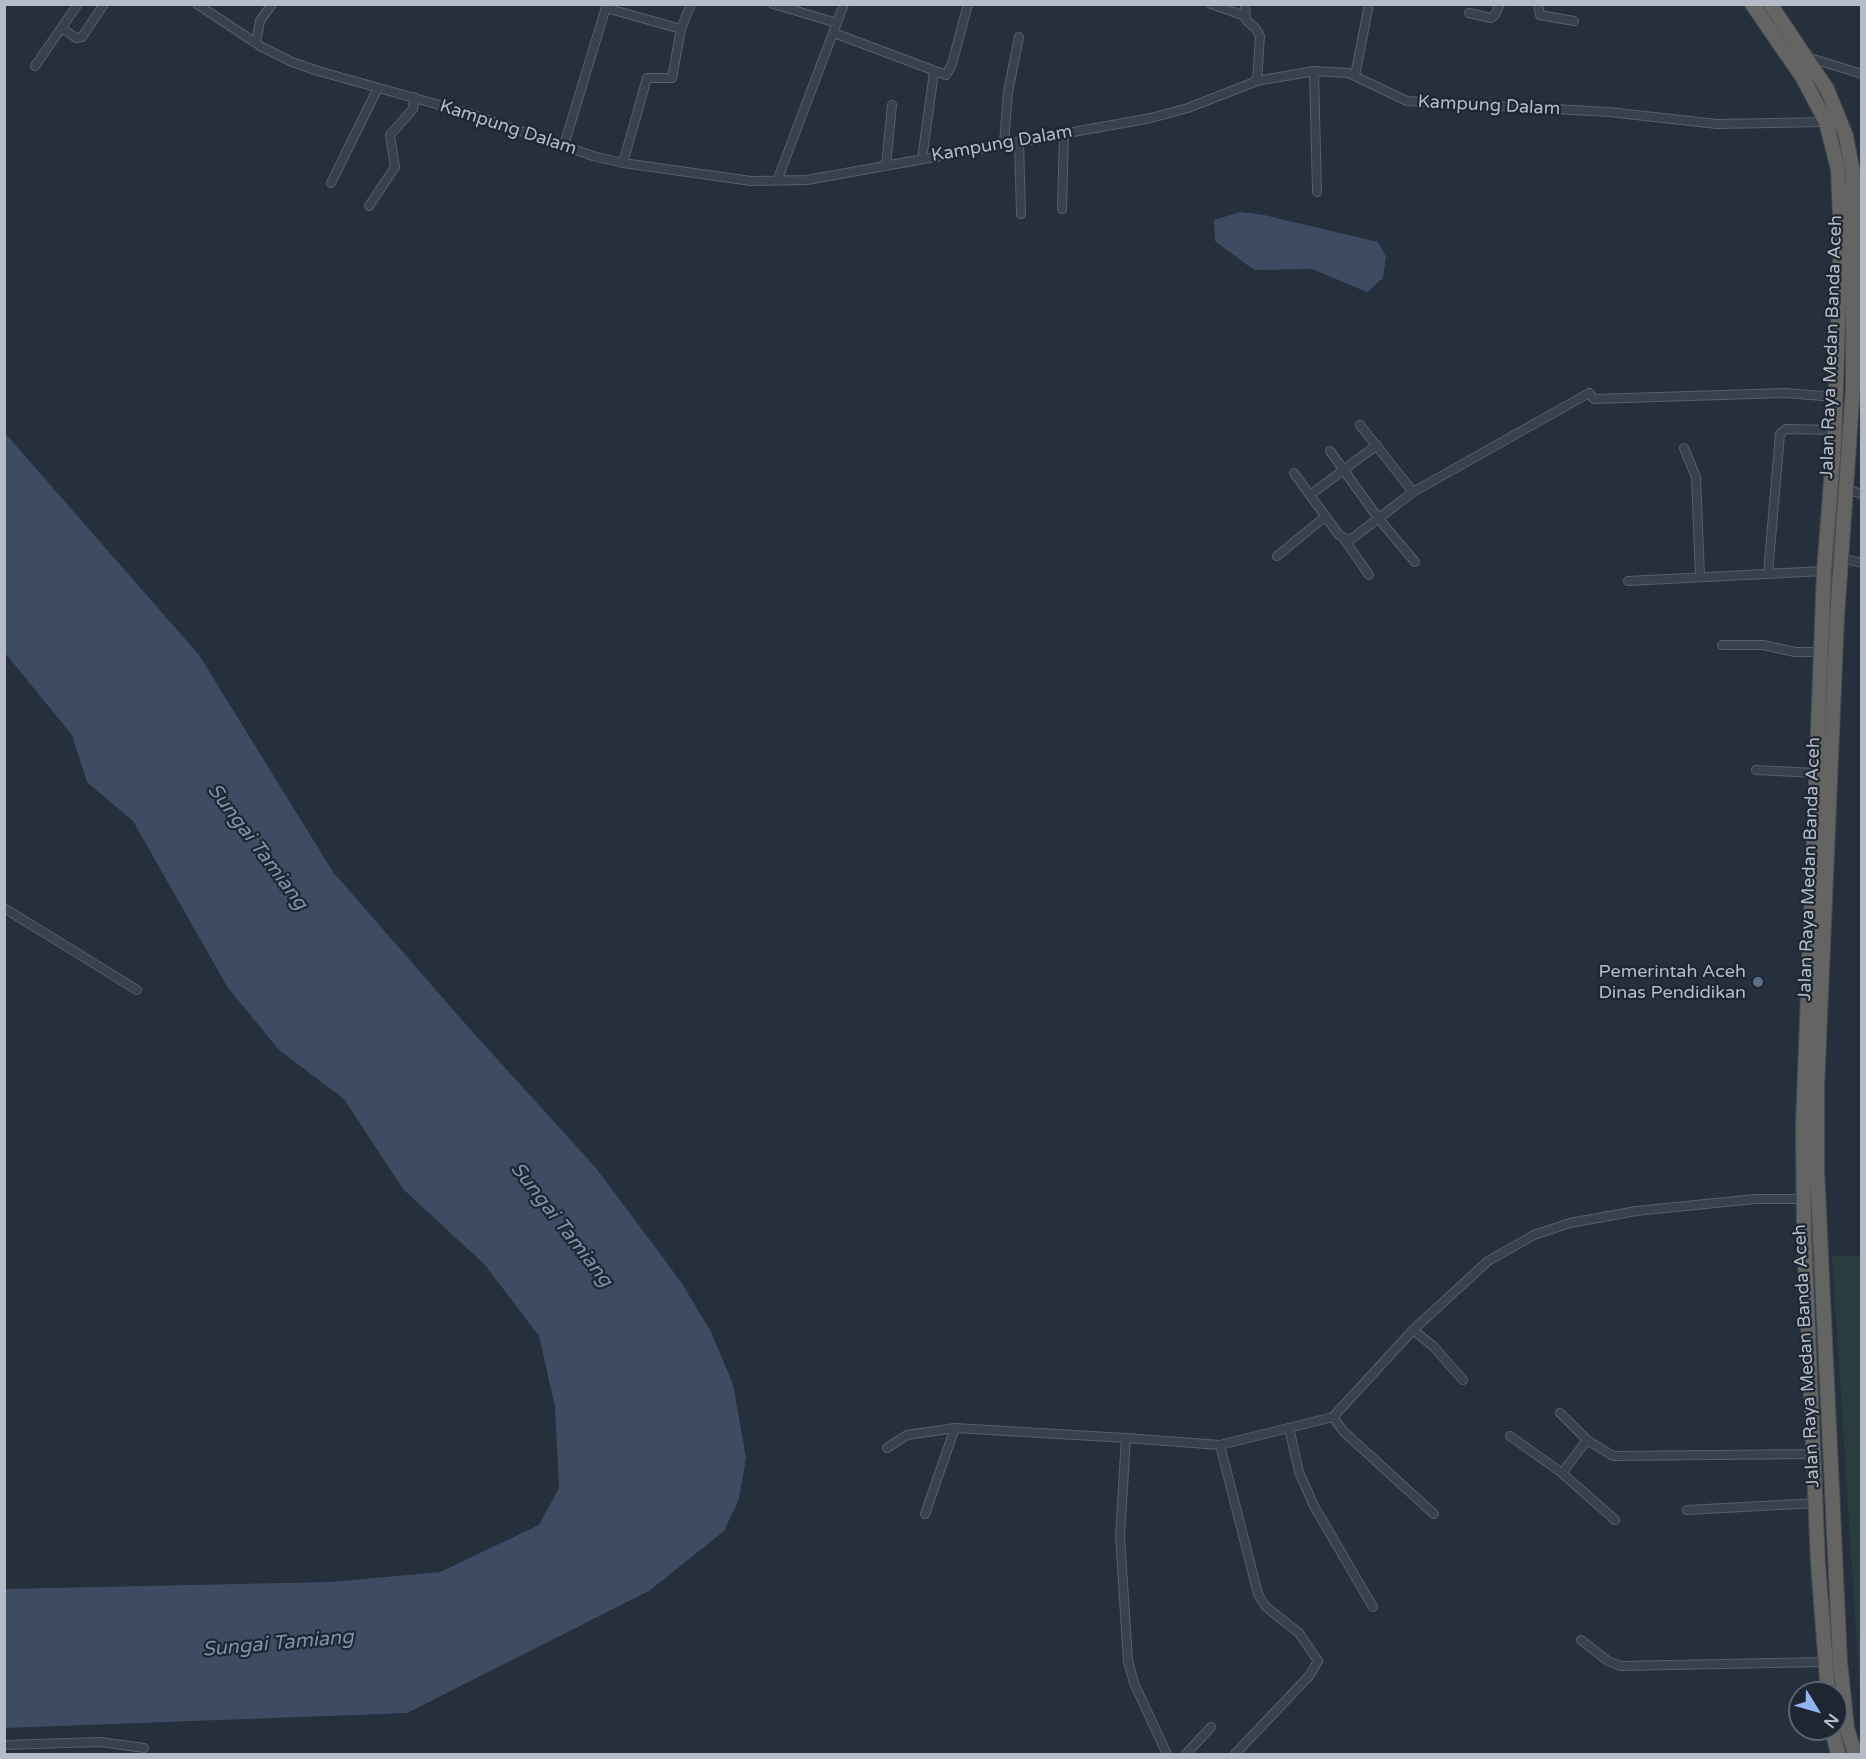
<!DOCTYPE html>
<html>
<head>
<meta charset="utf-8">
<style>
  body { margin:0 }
  #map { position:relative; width:1866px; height:1759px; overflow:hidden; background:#262f3c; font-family:"Varela Round",sans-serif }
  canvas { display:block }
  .frame { position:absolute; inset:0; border:6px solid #b5bcc7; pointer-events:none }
  .north { position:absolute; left:1788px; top:1681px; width:60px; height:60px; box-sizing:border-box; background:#1e2631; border:2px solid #5a626d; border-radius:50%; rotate:127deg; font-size:16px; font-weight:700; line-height:24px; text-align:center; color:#b5bcc7 }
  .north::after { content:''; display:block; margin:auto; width:21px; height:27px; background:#92b4f0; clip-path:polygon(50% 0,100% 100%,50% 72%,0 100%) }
</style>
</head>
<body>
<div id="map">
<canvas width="1866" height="1759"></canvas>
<div class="frame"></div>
<div class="north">N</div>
</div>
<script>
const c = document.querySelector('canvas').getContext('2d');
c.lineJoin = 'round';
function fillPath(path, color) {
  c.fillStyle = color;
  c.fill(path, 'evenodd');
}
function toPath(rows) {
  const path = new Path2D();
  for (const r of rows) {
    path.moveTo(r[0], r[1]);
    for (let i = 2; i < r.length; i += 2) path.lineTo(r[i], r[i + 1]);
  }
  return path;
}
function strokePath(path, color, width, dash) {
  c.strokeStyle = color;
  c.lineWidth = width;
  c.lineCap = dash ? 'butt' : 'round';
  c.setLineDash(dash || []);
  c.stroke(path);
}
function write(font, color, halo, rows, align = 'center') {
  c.font = font + ' "Varela Round",sans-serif';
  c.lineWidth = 4.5;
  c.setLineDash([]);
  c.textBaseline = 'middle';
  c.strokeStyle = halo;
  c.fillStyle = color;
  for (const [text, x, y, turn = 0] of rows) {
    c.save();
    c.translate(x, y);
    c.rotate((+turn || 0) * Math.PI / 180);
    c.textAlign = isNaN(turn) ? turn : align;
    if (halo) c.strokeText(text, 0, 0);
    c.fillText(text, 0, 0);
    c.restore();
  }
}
const green = toPath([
  [1832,1256,1861,1256,1861,1710]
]);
const water = toPath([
  [1241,212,1264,215,1378,242,1386,256,1383,278,1367,292,1312,269,1254,270,1215,241,1214,220],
  [4,432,199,655,333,872,469,1028,596,1168,681,1282,711,1332,733,1384,746,1458,739,1499,724,1531,649,1591,407,1713,5,1728,5,1589,331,1582,440,1572,539,1525,559,1488,555,1407,539,1336,485,1265,403,1189,344,1099,279,1050,228,988,133,821,87,782,72,735,5,653]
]);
const minor = toPath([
  [197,4,262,47,292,62,318,71,468,113,593,156,623,163,751,181,807,180,1151,118,1188,108,1257,81,1314,71,1348,73,1407,101,1609,112,1717,124,1826,122],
  [773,4,837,23],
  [1211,4,1245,16],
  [1245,4,1246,20,1256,29,1260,36,1257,81],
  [1538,4,1540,15,1574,21],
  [606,8,681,29],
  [1469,13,1491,18,1495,15,1500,4],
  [62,28,76,38,82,37,104,4],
  [834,33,946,75,952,64,968,4],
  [256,43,260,21,272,4],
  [1807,57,1862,74],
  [35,66,78,4],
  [1314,71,1317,192],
  [1355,76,1369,4],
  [1019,141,1021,214],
  [1004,144,1008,92,1019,37],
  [564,145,607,4],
  [922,159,934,72],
  [623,163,647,78,672,78,681,29,691,4],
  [886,166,892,105],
  [777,181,844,4],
  [331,183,378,88],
  [369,206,395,167,390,135,413,109,414,97],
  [1062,209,1064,132],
  [1360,425,1413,492],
  [1684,448,1696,477,1700,577],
  [1330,451,1379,519,1415,562],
  [1294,473,1339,535,1350,540,1413,492,1589,393,1594,399,1785,393,1836,397],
  [1846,489,1862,494],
  [1310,495,1377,445],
  [1344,539,1369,575],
  [1277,556,1326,516],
  [1841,558,1862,563],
  [1768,573,1780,434,1786,429,1835,430],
  [1628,581,1824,571],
  [1722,645,1763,645,1795,652,1822,652],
  [1756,770,1816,773],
  [4,908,137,990],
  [1413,1330,1433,1346,1463,1380],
  [1560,1413,1587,1440,1613,1456,1815,1454],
  [1333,1417,1344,1432,1434,1514],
  [1289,1428,1299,1472,1314,1506,1373,1607],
  [1510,1436,1562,1473,1615,1520],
  [1220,1445,1258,1594,1266,1607,1299,1633,1318,1661,1310,1675,1235,1754],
  [887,1448,907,1435,955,1428,1126,1438],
  [1562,1473,1587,1440],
  [1687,1510,1817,1503],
  [925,1514,955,1428],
  [1581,1640,1608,1661,1620,1666,1824,1662],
  [4,1745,100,1742,144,1748],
  [1167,1754,1134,1683,1128,1661,1120,1536,1126,1438,1220,1445,1333,1417,1413,1330,1488,1261,1534,1235,1570,1223,1636,1211,1755,1199,1802,1199],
  [1186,1754,1211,1727]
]);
const trunk = toPath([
  [1752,4,1803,78,1826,122,1838,169,1841,239,1834,444,1824,571,1803,1126,1804,1233,1818,1563,1828,1693],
  [1770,4,1827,89,1846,136,1853,173,1853,387,1837,617,1817,1087,1817,1169,1840,1661,1847,1729,1855,1754],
  [1832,1729,1838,1754]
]);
const markers = [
  [1758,982,6,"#5c6f8a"]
];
const streetNames = [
  ["Kampung Dalam",1489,106,3],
  ["Kampung Dalam",508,128,18],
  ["Kampung Dalam",1002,144,-10],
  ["Jalan Raya Medan Banda Aceh",1832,347,-88],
  ["Jalan Raya Medan Banda Aceh",1810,869,-88],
  ["Jalan Raya Medan Banda Aceh",1807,1356,-93]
];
const poiNames = [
  ["Pemerintah Aceh",1746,972],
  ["Dinas Pendidikan",1746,993]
];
const waterNames = [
  ["Sungai Tamiang",257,847,53],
  ["Sungai Tamiang",561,1225,52],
  ["Sungai Tamiang",278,1644,-5]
];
fillPath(green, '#293c3e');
fillPath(water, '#3d4c63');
strokePath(minor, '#575f6a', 10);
strokePath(trunk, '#444c57', 16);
strokePath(minor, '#39414c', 8);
strokePath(trunk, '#646462', 14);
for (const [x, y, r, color] of markers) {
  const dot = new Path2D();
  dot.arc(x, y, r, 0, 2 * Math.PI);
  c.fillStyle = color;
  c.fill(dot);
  strokePath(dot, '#1e2631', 2);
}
write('18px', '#b5bcc7', '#1e2631', streetNames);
write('18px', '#b5bcc7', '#1e2631', poiNames, 'right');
write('italic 20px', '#7f92ac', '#1e2631', waterNames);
</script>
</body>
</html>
